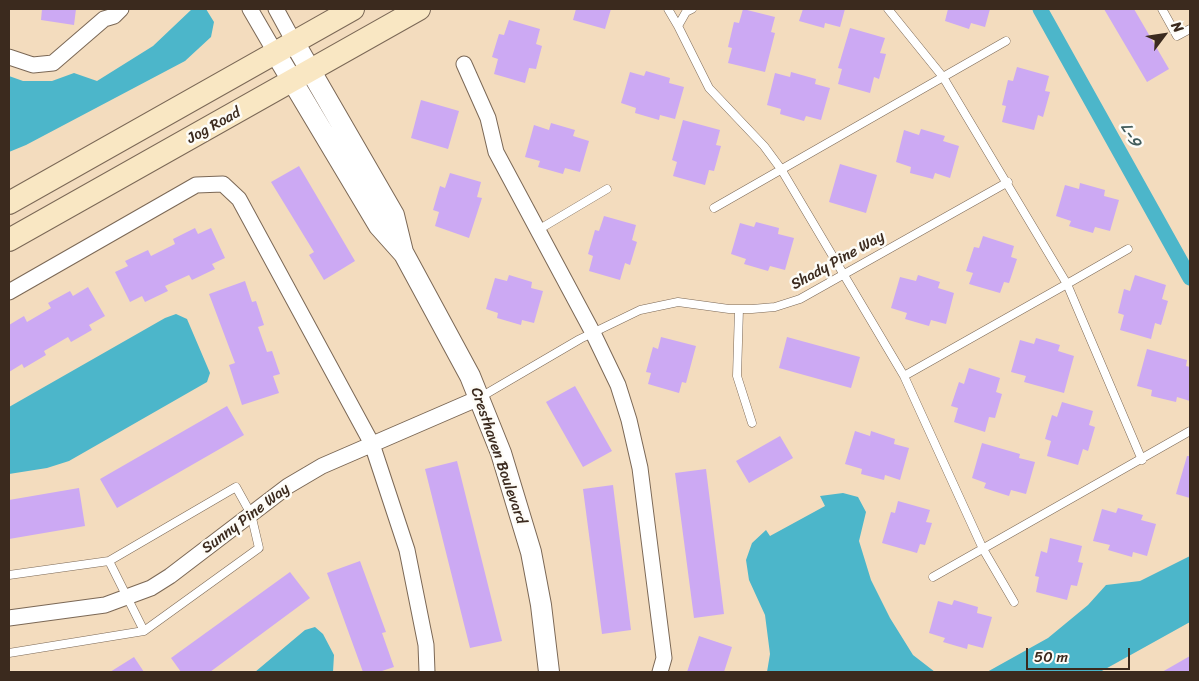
<!DOCTYPE html>
<html>
<head>
<meta charset="utf-8">
<style>
  body { margin:0 }
  #map { position:relative; width:1199px; height:681px; overflow:hidden; background:#f3dcbe; font-family:Sriracha,sans-serif }
  canvas { display:block }
  .frame { position:absolute; inset:0; border:10px solid #3b2a1e; pointer-events:none }
  .north { position:absolute; left:1139px; top:10px; width:50px; height:50px; -webkit-text-stroke:4px #fdfcf7; paint-order:stroke; rotate:59deg; font-size:14px; font-weight:700; line-height:20px; text-align:center; color:#3b2a1e }
  .north::after { content:''; display:block; margin:auto; width:18px; height:22px; background:#3b2a1e; clip-path:polygon(50% 0,100% 100%,50% 72%,0 100%) }
  .scale { position:absolute; left:1026px; top:648px; width:104px; height:22px; box-sizing:border-box; border:2px solid #3b2a1e; border-top:0; padding-left:6px; font-size:15px; line-height:18px; white-space:nowrap; color:#3b2a1e; -webkit-text-stroke:4px #fdfcf7; paint-order:stroke }
</style>
</head>
<body>
<div id="map">
<canvas width="1199" height="681"></canvas>
<div class="frame"></div>
<div class="north">N</div>
<div class="scale">50 m</div>
</div>
<script>
const c = document.querySelector('canvas').getContext('2d');
c.lineJoin = 'round';
function fillPath(path, color) {
  c.fillStyle = color;
  c.fill(path, 'evenodd');
}
function toPath(rows) {
  const path = new Path2D();
  for (const r of rows) {
    path.moveTo(r[0], r[1]);
    for (let i = 2; i < r.length; i += 2) path.lineTo(r[i], r[i + 1]);
  }
  return path;
}
function strokePath(path, color, width, dash) {
  c.strokeStyle = color;
  c.lineWidth = width;
  c.lineCap = dash ? 'butt' : 'round';
  c.setLineDash(dash || []);
  c.stroke(path);
}
function write(font, color, halo, rows, align = 'center') {
  c.font = font + ' Sriracha,sans-serif';
  c.lineWidth = 5;
  c.setLineDash([]);
  c.textBaseline = 'middle';
  c.strokeStyle = halo;
  c.fillStyle = color;
  for (const [text, x, y, turn = 0] of rows) {
    c.save();
    c.translate(x, y);
    c.rotate((+turn || 0) * Math.PI / 180);
    c.textAlign = isNaN(turn) ? turn : align;
    if (halo) c.strokeText(text, 0, 0);
    c.fillText(text, 0, 0);
    c.restore();
  }
}
const water = toPath([
  [192,9,206,9,214,22,211,37,185,61,26,145,9,152,9,76,23,81,52,81,74,73,97,81,153,46],
  [176,314,187,319,210,373,207,382,69,461,47,468,9,474,9,407,165,318],
  [843,493,858,497,866,512,859,541,871,580,890,618,913,655,935,672,767,672,770,654,765,615,749,580,746,560,752,543,766,530,770,536,825,506,820,496],
  [1190,556,1190,622,1100,672,987,672,1048,638,1088,605,1106,585,1140,581],
  [315,627,323,634,334,655,333,672,255,672,305,630]
]);
const canal = toPath([
  [1040,9,1190,278]
]);
const building = toPath([
  [42,9,76,9,74,25,41,20],
  [576,9,611,9,605,29,573,20],
  [743,9,775,17,771,32,775,33,765,72,728,63,732,48,728,47,734,22,739,23],
  [803,9,845,9,840,27,825,23,824,28,799,21],
  [948,9,990,9,985,27,971,23,969,29,945,21],
  [1104,9,1134,9,1169,69,1147,82],
  [509,20,540,29,536,44,542,46,536,69,529,68,525,83,494,74,498,59,492,57,499,34,504,35],
  [850,28,885,38,880,53,886,54,879,79,874,77,870,93,838,84,842,69,838,68],
  [1017,67,1049,76,1045,91,1050,92,1043,117,1038,115,1034,130,1002,122,1006,106,1002,105,1008,80,1013,81],
  [646,71,670,78,669,83,684,87,675,119,660,115,659,120,635,113,636,108,621,103,630,72,644,76],
  [791,72,816,79,815,84,830,88,821,120,806,116,804,121,780,114,781,109,767,105,775,73,790,77],
  [421,100,459,111,448,149,411,138],
  [683,120,720,130,716,145,721,146,714,171,709,170,705,185,673,176,677,162,672,160],
  [551,123,575,130,573,136,589,141,580,172,565,168,563,174,538,167,540,161,525,157,534,125,549,130],
  [921,129,945,136,943,141,959,146,950,178,935,173,933,179,910,173,911,167,896,162,904,130,919,135],
  [840,164,877,175,866,213,829,202],
  [299,166,355,261,324,280,309,255,314,252,271,182],
  [450,173,481,182,477,197,482,198,469,238,435,226,439,212,433,210,440,186,445,188],
  [1080,183,1105,190,1104,196,1119,200,1110,231,1095,227,1093,233,1069,226,1071,221,1056,216,1065,185,1079,189],
  [604,216,636,225,632,240,637,242,630,265,625,263,620,280,589,271,593,256,588,254,595,230,599,231],
  [756,222,779,228,778,234,794,238,785,270,770,266,768,271,744,264,746,259,731,254,740,223,754,227],
  [195,228,198,234,211,228,225,258,212,264,215,269,192,280,189,275,165,286,168,291,145,302,142,296,130,302,115,272,128,266,125,261,148,250,151,256,175,244,173,239],
  [983,236,1014,246,1011,257,1017,259,1009,283,1004,282,1000,293,969,284,973,273,966,271,974,247,979,248],
  [509,275,532,282,531,288,543,291,534,323,522,320,521,325,497,318,498,313,486,309,495,278,507,281],
  [918,275,940,282,938,288,954,293,946,324,931,320,929,326,905,319,907,313,891,308,900,277,916,281],
  [1135,275,1166,285,1162,299,1168,301,1161,325,1155,323,1151,339,1120,330,1124,315,1118,313,1124,289,1130,291],
  [245,281,252,302,256,301,264,325,258,327,267,352,272,351,280,374,273,376,279,393,242,405,229,365,235,363,209,294],
  [88,287,105,316,89,325,92,330,71,342,68,337,44,351,46,355,24,368,22,364,9,372,9,325,24,316,27,322,51,308,48,303,70,291,73,296],
  [661,337,696,346,686,383,682,382,679,393,648,384,651,373,646,372,653,347,658,349],
  [787,337,860,357,851,388,779,368],
  [1036,338,1060,345,1058,351,1074,356,1064,393,1024,382,1026,376,1011,372,1020,340,1034,344],
  [1147,349,1187,360,1186,366,1190,367,1190,401,1177,397,1176,402,1151,396,1152,390,1137,386],
  [969,368,1000,378,996,392,1002,394,995,418,989,417,985,432,954,422,958,408,951,406,959,382,964,384],
  [575,386,612,451,583,467,546,402],
  [1062,402,1093,411,1089,425,1095,427,1088,451,1083,449,1078,465,1047,456,1051,441,1045,439,1052,415,1057,417],
  [227,406,244,435,117,508,100,479],
  [855,431,870,436,871,431,895,439,894,444,909,448,900,480,885,475,884,480,861,474,862,469,845,464],
  [780,436,793,458,749,483,736,461],
  [982,443,1020,454,1019,458,1035,462,1026,494,1011,490,1009,496,984,488,986,483,972,478],
  [1187,456,1190,456,1190,498,1176,494],
  [457,461,502,641,470,648,425,469],
  [706,469,724,614,694,618,675,473],
  [613,485,631,630,602,634,583,489],
  [79,488,85,526,9,539,9,500],
  [898,501,930,510,926,522,932,523,925,545,920,544,917,553,882,543,891,512,895,513],
  [1118,508,1143,515,1141,520,1156,524,1147,556,1133,552,1132,557,1108,550,1110,545,1093,541,1102,509,1116,513],
  [1050,538,1082,546,1078,562,1083,563,1077,586,1071,585,1067,600,1036,592,1039,577,1035,576,1041,551,1047,553],
  [360,561,386,632,382,633,394,667,379,672,363,672,327,573],
  [290,572,310,598,210,672,181,672,171,658],
  [954,600,978,607,977,613,992,617,983,648,968,644,967,649,943,642,945,638,929,633,938,601,952,605],
  [699,636,732,647,724,672,687,672],
  [1190,656,1190,672,1162,672],
  [134,657,144,672,110,672]
]);
const service = toPath([
  [668,9,678,26],
  [692,9,686,12,678,26,709,88,764,146,781,169,904,376,983,549,1014,602],
  [888,9,943,77,1067,284,1128,249],
  [1162,9,1177,36,1190,29],
  [714,208,1006,41],
  [538,230,607,189],
  [739,309,737,376,752,423],
  [904,376,1067,284,1142,460],
  [479,398,580,339,640,310,678,302,729,309,752,309,775,307,800,299,1008,182],
  [109,561,144,631],
  [9,575,109,561,236,487,251,514,259,548,144,631,9,653],
  [933,577,1190,431]
]);
const minor = toPath([
  [250,9,275,52],
  [276,9,294,42],
  [9,57,33,65,53,63,104,19,114,16,121,9],
  [464,64,488,118,496,152,593,333,618,385,629,420,640,468,664,658,660,672],
  [9,292,196,185,223,184,239,199,372,444,407,550,426,645,427,672],
  [9,618,105,605,151,588,170,576,288,486,322,466,479,398]
]);
const tertiary = toPath([
  [294,42,394,215,403,252],
  [275,52,379,226,404,254,470,376,501,453,531,552,541,605,549,672]
]);
const secondary = toPath([
  [9,203,353,9],
  [9,240,419,9]
]);
const streetNames = [
  ["Jog Road",214,126,-29],
  ["Shady Pine Way",838,261,-29],
  ["Cresthaven Boulevard",498,456,71],
  ["Sunny Pine Way",246,519,-37]
];
const waterNames = [
  ["L-9",1130,135,61]
];
fillPath(water, '#4cb6ca');
strokePath(canal, '#4cb6ca', 15);
fillPath(building, '#cca9f3');
strokePath(service, '#7b6856', 9);
strokePath(minor, '#7b6856', 17);
strokePath(tertiary, '#7b6856', 22);
strokePath(secondary, '#7b6856', 24);
strokePath(service, '#fff', 8);
strokePath(minor, '#fff', 15);
strokePath(tertiary, '#fff', 20);
strokePath(secondary, '#f9e7c3', 22);
write('15px', '#3b2a1e', '#fdfcf7', streetNames);
write('italic 16px', '#415b5a', '#fdfcf7', waterNames);
</script>
</body>
</html>
